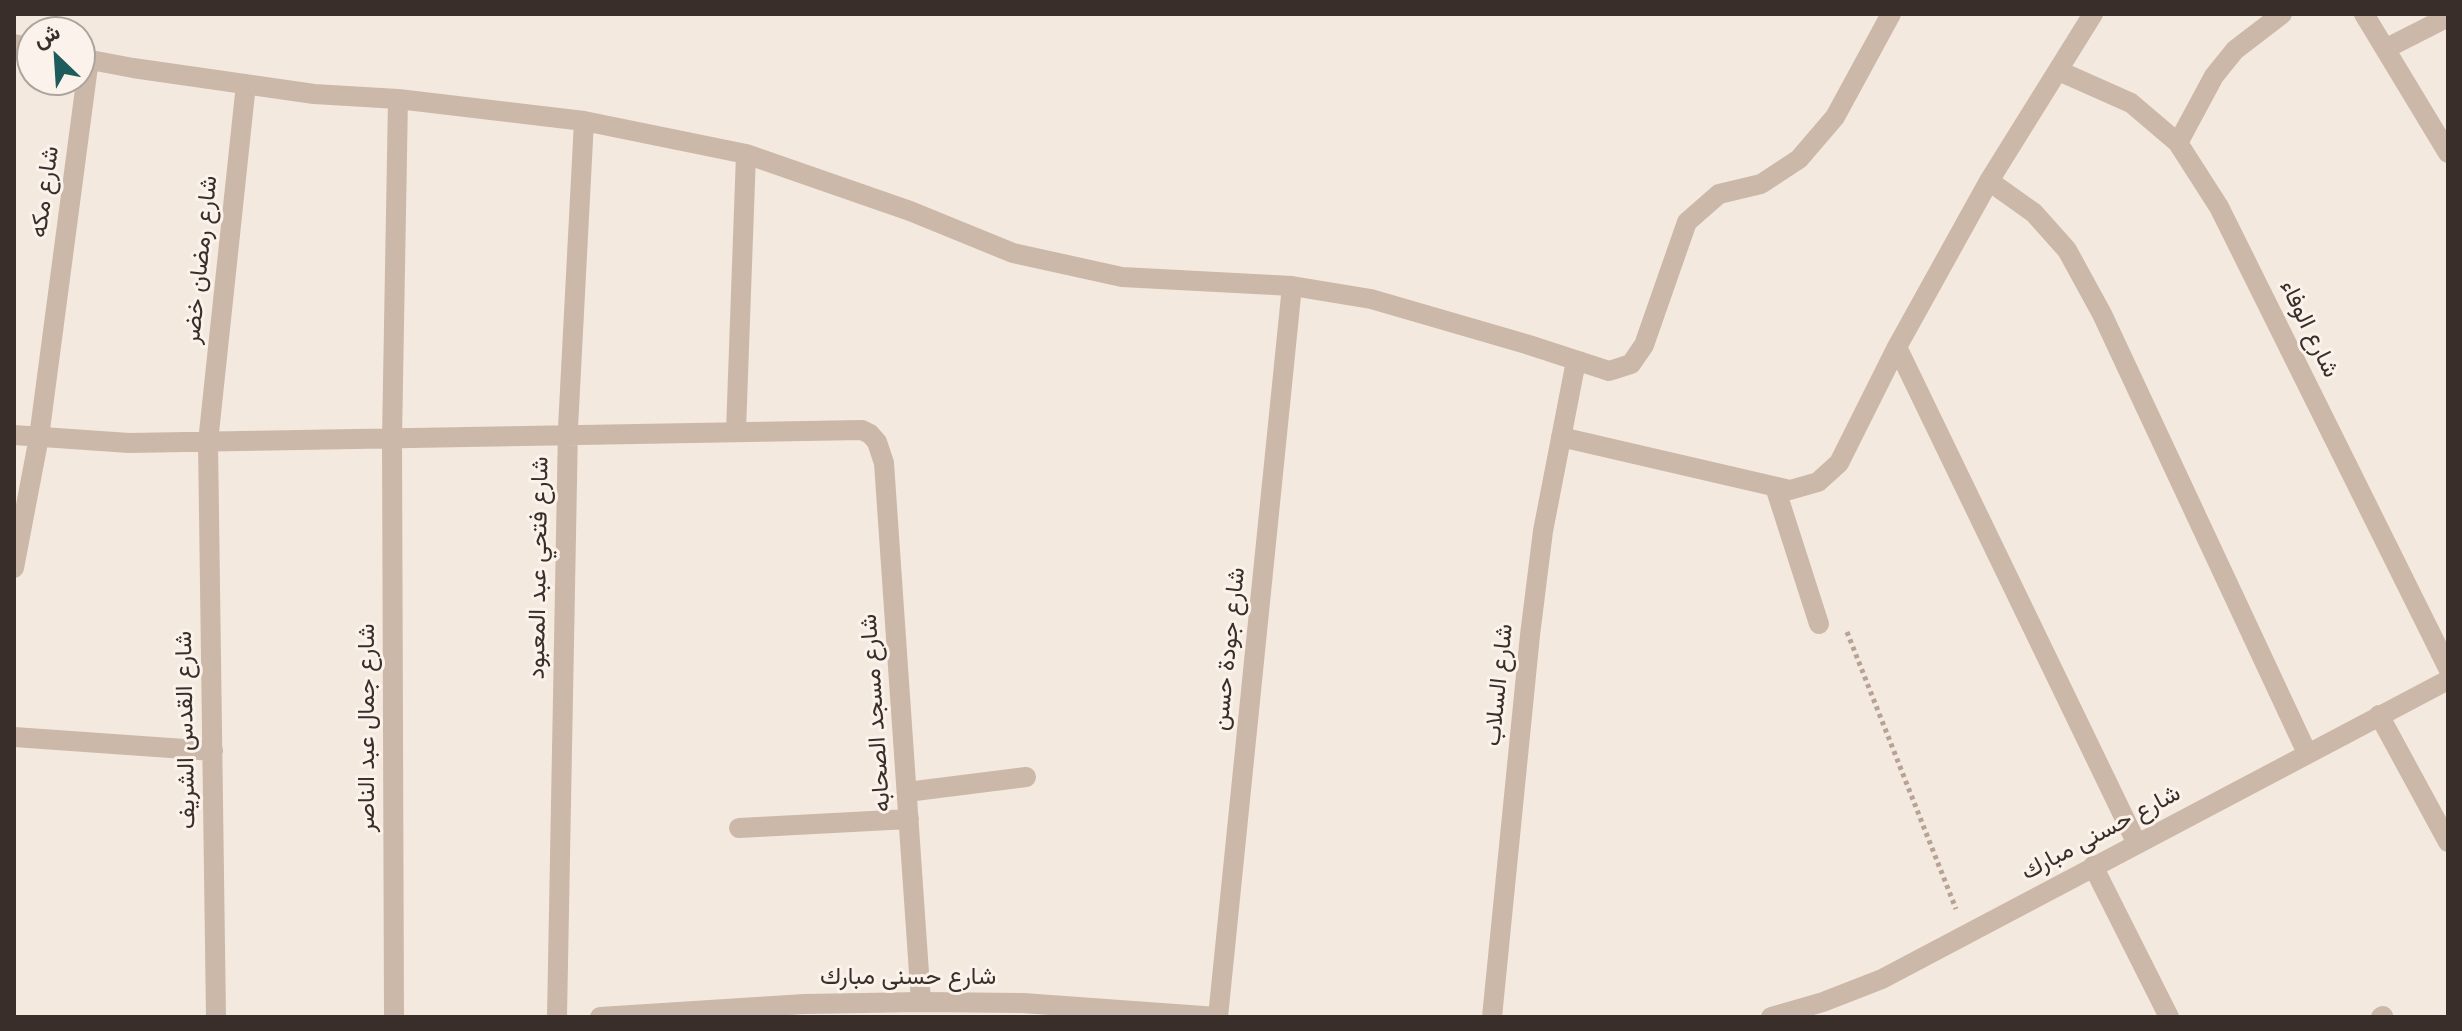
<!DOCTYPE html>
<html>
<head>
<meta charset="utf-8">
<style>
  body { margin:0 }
  #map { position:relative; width:2462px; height:1031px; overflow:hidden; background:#f4e9de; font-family:"Fira Sans",Vazirmatn,sans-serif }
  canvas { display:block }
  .frame { position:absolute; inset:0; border:16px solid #392e29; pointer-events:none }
  .north { position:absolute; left:16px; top:16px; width:80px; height:80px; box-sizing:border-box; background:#fbf3eb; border:2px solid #ada49d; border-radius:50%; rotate:335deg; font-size:22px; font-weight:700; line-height:32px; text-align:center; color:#392e29 }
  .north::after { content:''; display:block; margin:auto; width:28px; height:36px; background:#1d5b5d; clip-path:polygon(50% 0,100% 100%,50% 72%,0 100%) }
</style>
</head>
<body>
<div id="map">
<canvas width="2462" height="1031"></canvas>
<div class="frame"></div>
<div class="north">ش</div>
</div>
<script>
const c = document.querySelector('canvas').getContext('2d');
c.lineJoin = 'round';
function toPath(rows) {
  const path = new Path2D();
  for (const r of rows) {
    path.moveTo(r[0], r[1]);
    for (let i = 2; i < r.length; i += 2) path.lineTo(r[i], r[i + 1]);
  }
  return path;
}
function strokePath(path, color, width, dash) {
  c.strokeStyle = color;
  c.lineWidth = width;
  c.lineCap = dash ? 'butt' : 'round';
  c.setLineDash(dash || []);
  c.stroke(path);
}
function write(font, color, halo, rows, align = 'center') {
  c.font = font + ' "Fira Sans",Vazirmatn,sans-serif';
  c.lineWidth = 6;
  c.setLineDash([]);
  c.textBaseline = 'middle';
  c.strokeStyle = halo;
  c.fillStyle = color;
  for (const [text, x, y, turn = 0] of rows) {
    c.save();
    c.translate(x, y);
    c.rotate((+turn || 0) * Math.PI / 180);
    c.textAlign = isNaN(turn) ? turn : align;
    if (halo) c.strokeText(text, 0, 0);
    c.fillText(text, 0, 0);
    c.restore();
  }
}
const path = toPath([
  [1847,632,1956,909]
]);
const minor = toPath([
  [2364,14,2448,153],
  [14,44,32,48],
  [2385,49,2448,17],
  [80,58,133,68,314,94,398,99,584,121,746,154,910,211,1013,253,1122,277,1292,286,1371,299,1526,344,1609,371,1631,364,1644,345,1687,222,1719,194,1761,184,1799,159,1835,117,1891,14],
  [2059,71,2131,103,2178,143,2219,207,2448,668],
  [2178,143,2214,76,2235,50,2282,14],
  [1989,181,2034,213,2067,250,2102,314,2307,753],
  [1897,347,2137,844],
  [736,431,746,154],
  [14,435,129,443,862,430,870,434,877,442,884,463,921,1002],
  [1561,437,1790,490,1818,482,1839,463,1897,347,1989,181,2093,14],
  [1775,487,1819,624],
  [14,568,39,437,89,59],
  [2379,715,2448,842],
  [14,737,213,751],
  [907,792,1026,777],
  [739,828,909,819],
  [2093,866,2169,1017],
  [216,1017,208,442,246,84],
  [394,1017,392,438,398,99],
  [557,1017,568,428,584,121],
  [1218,1017,1292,286],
  [1492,1017,1530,635,1543,531,1576,361],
  [1771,1017,1823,1002,1882,979,2448,680],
  [2381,1017,2383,1016]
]);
const tertiary = toPath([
  [600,1017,804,1004,921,1002,1023,1003,1217,1017]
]);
const streetNames = [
  ["شارع مكه",45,192,-82],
  ["شارع رمضان خضر",201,260,-84],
  ["شارع الوفاء",2309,329,64],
  ["شارع فتحي عبد المعبود",539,568,-89],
  ["شارع جودة حسن",1229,649,-84],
  ["شارع السلاب",1499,685,-84],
  ["شارع مسجد الصحابه",876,713,-94],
  ["شارع جمال عبد الناصر",367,728,-90],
  ["شارع القدس الشريف",186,730,-91],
  ["شارع حسنى مبارك",2101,833,-28],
  ["شارع حسنى مبارك",908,977]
];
strokePath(path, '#b8a293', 5, [4, 4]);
strokePath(minor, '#ccb8a9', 20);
strokePath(tertiary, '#ccb8a9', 20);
write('24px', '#392e29', '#fbf3eb', streetNames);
</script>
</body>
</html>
